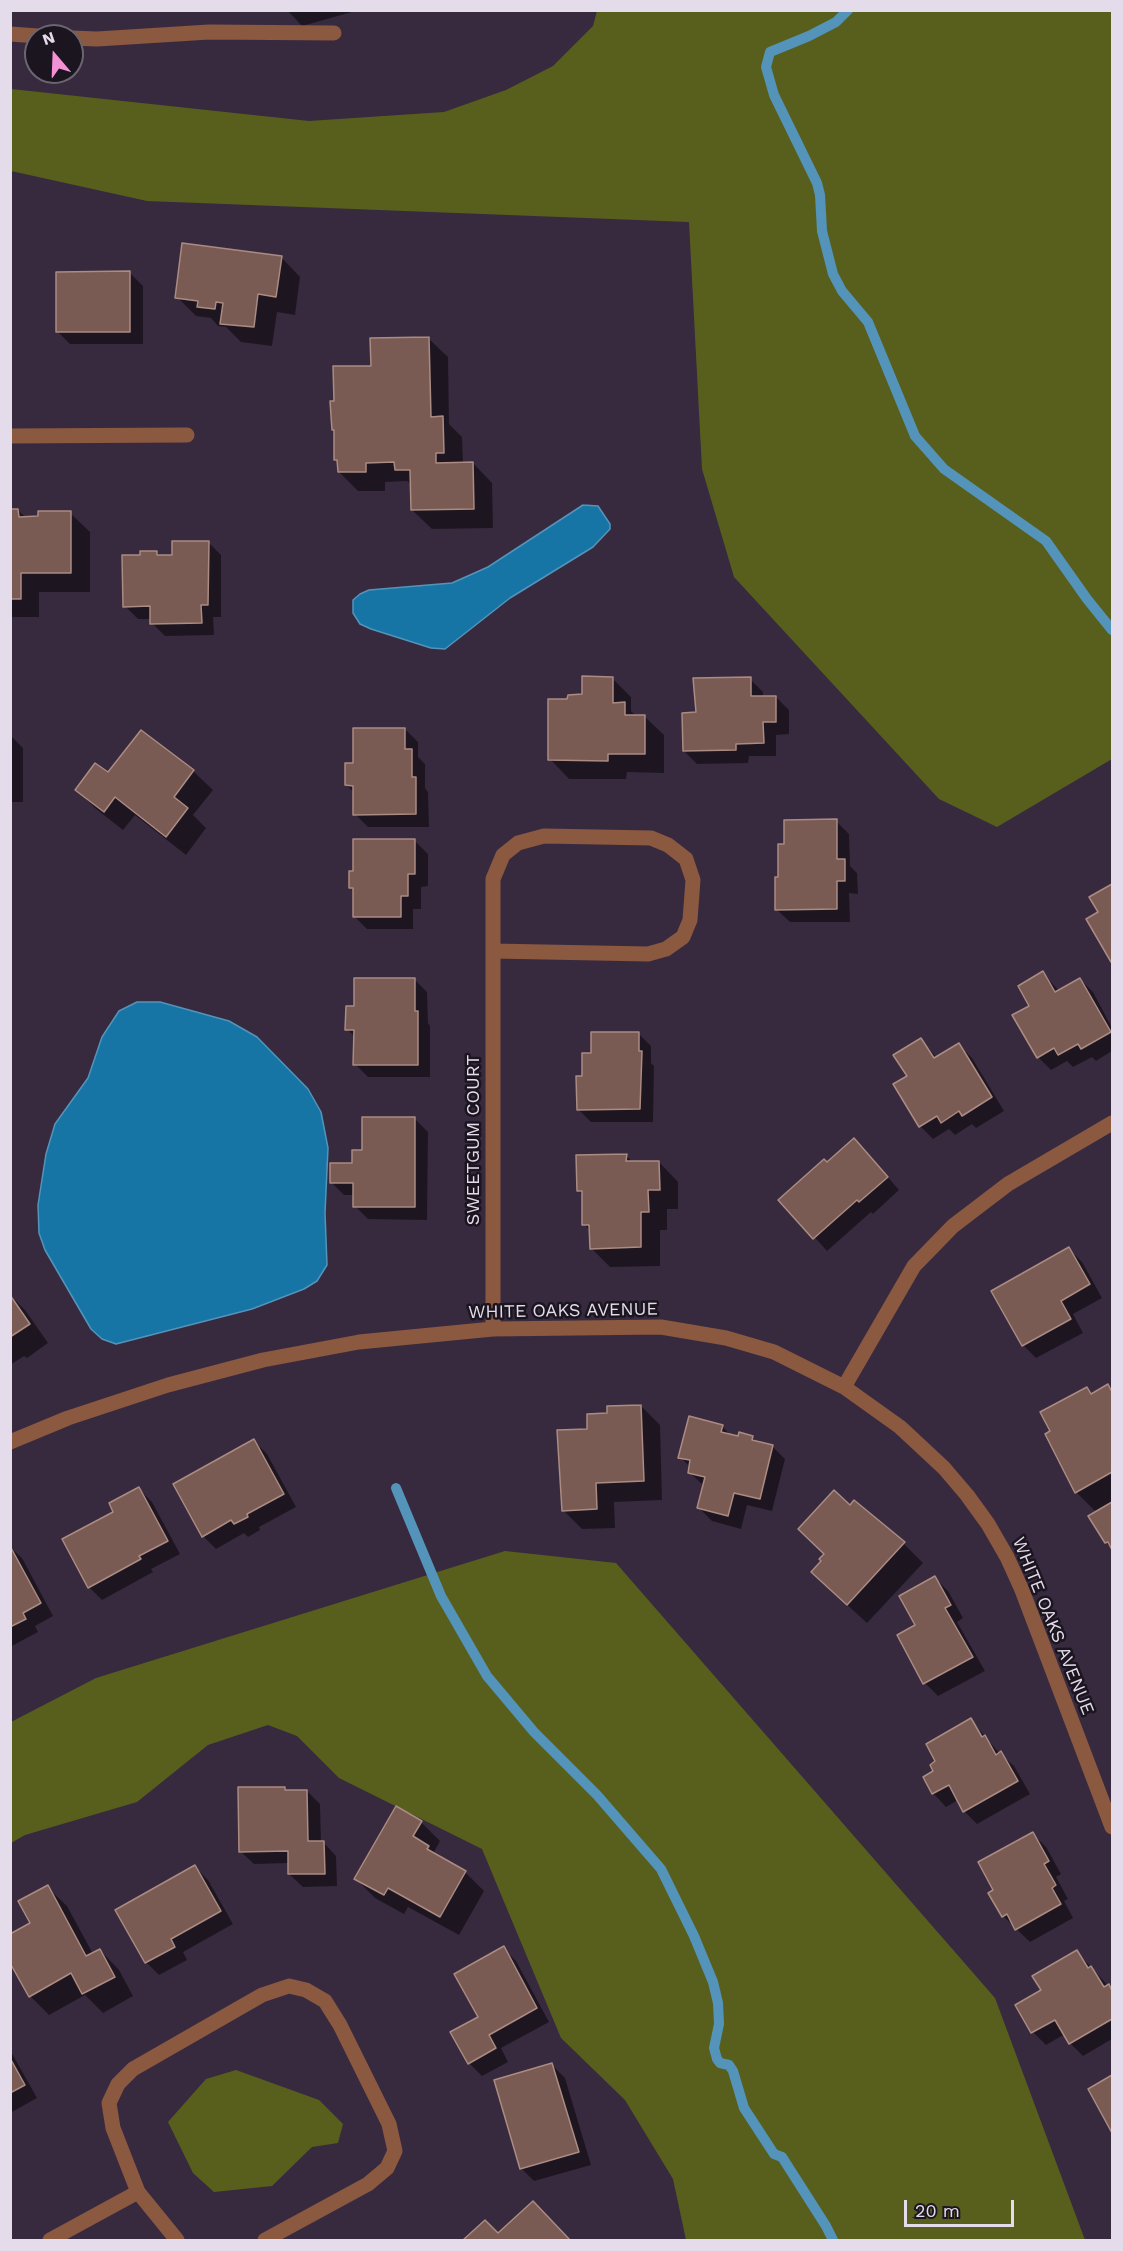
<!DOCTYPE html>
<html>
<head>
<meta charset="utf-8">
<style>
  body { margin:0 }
  #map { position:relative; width:1123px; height:2251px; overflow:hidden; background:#372a3f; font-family:"Work Sans",sans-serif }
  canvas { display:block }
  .frame { position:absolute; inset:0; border:12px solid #e4dcea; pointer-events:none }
  .north { position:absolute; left:24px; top:24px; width:60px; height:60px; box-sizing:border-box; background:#1b151f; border:2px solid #6b6570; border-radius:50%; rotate:341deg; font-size:16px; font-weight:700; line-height:24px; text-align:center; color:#e4dcea }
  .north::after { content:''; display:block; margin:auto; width:21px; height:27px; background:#f491d4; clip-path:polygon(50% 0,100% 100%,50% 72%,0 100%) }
  .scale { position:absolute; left:904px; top:2200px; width:110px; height:27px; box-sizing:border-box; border:3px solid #e4dcea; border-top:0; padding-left:8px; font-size:18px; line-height:21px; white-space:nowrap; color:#e4dcea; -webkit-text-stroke:4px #1b151f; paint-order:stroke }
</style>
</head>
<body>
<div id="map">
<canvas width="1123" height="2251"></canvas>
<div class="frame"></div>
<div class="north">N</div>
<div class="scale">20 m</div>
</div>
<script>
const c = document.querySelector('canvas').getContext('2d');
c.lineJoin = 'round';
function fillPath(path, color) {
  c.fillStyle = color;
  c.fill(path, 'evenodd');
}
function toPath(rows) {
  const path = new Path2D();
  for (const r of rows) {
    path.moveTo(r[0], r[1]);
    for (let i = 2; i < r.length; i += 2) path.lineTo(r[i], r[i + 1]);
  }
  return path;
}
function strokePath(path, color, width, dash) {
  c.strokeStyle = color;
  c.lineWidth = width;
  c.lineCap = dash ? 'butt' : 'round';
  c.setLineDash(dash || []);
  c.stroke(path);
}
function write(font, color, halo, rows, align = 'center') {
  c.font = font + ' "Work Sans",sans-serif';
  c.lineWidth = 5;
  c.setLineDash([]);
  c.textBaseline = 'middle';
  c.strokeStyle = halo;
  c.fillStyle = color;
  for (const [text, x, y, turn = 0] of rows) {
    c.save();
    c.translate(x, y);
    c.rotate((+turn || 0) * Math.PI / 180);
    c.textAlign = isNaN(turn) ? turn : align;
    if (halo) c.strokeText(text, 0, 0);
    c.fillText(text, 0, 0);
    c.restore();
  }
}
const forest = toPath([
  [597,11,1112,11,1112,759,997,827,939,799,734,577,702,469,689,222,147,201,11,171,11,89,309,121,444,112,506,90,553,66,593,26],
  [505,1551,616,1563,995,1998,1085,2240,686,2240,673,2179,625,2100,561,2038,482,1849,339,1778,297,1736,268,1725,208,1745,137,1802,25,1835,11,1843,11,1722,96,1678],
  [236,2070,319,2100,343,2124,338,2143,312,2147,272,2186,214,2192,193,2173,168,2122,206,2079]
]);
const water = toPath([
  [583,505,598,506,610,524,610,529,593,547,510,598,445,649,431,648,371,629,360,624,353,613,353,600,360,594,369,590,452,583,488,567,583,505],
  [137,1002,160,1002,229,1021,257,1037,308,1089,321,1112,328,1148,325,1213,327,1265,317,1281,304,1289,252,1309,116,1344,102,1339,91,1329,45,1250,39,1233,38,1205,46,1154,55,1124,88,1078,102,1037,119,1011,137,1002]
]);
const shadow = toPath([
  [287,10,351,10,352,12,302,26],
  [281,257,300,277,295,315,277,312,272,346,241,342,226,327,218,326,211,318,196,316,177,297],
  [130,273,143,286,143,344,70,344,57,331],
  [428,338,448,357,449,424,462,437,463,464,473,463,492,483,493,528,432,529,412,510,412,485,407,481,385,482,385,491,358,491,339,472,339,462,336,459,335,432,333,430,335,402,372,367],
  [10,510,18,510,26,518,70,513,90,532,90,592,39,592,39,617,10,617],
  [208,542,221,555,221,617,213,617,214,635,165,636,152,623,152,619,138,619,125,606,142,556,157,552,160,556,174,556],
  [612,678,631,697,631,711,636,716,644,716,664,735,664,773,627,772,626,779,569,779,550,759,583,696],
  [750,679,763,692,763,697,776,697,789,710,789,734,776,735,776,756,749,756,748,763,697,764,684,751,698,714],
  [405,729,418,742,418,757,425,764,425,788,428,792,429,827,368,827,355,814,355,793,346,785,355,765],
  [141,732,193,771,213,790,193,815,206,828,186,855,135,815,123,830,96,809,77,790,108,774],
  [10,735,23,748,23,802,10,802],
  [836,821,849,834,850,866,857,873,858,894,849,893,850,922,790,922,776,909,786,846],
  [415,841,428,854,428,886,421,887,421,909,413,909,413,929,367,929,354,916,354,891,351,887],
  [1112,886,1112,962,1089,920,1100,913,1091,898],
  [1043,973,1059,991,1080,979,1093,992,1112,1028,1112,1051,1096,1061,1092,1057,1073,1067,1067,1061,1051,1070,1038,1057,1031,1006],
  [414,979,427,992,428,1023,430,1026,430,1077,368,1077,355,1064,355,1037,347,1029,355,1007],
  [638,1033,651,1046,651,1063,654,1066,653,1122,591,1122,578,1109,584,1077,593,1055],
  [921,1040,937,1058,959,1045,972,1058,1004,1111,976,1128,972,1124,955,1135,949,1129,933,1139,920,1126,909,1077],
  [414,1118,428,1132,427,1220,368,1219,355,1206,355,1195,344,1195,331,1182,354,1164,363,1151],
  [867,1153,899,1190,873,1214,871,1212,827,1251,781,1200,827,1164],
  [626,1156,633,1162,659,1162,678,1182,678,1209,667,1209,667,1230,660,1230,660,1266,610,1267,591,1248,590,1231,584,1224,583,1195,578,1190],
  [1069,1249,1082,1262,1102,1298,1073,1314,1083,1333,1036,1358,1023,1345],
  [10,1295,25,1310,48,1343,27,1358,24,1356,10,1365],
  [1108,1386,1112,1391,1112,1549,1106,1542,1097,1513,1076,1492,1086,1388,1093,1395],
  [641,1406,660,1425,662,1500,614,1502,615,1528,582,1529,563,1510,589,1431,609,1415],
  [722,1426,732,1437,752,1437,758,1443,772,1446,785,1459,772,1511,747,1505,741,1529,712,1521,699,1508,704,1486,689,1472,690,1467,680,1457],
  [254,1441,267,1454,296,1507,259,1527,260,1530,248,1537,244,1533,216,1549,203,1536],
  [139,1489,152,1502,180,1554,151,1569,153,1572,102,1600,89,1587,115,1512],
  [854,1502,904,1544,923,1563,867,1623,832,1591,823,1561,850,1507],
  [10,1547,22,1558,53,1616,35,1626,38,1632,10,1647],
  [935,1578,948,1591,963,1618,957,1622,985,1671,938,1696,925,1683,899,1636,917,1626],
  [971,1720,1000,1754,1014,1766,1030,1794,977,1824,964,1811,958,1800,946,1807,933,1793,925,1778,935,1772],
  [284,1788,288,1791,307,1791,320,1804,321,1842,323,1842,336,1856,337,1886,303,1887,289,1874,289,1863,254,1864,240,1851],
  [421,1822,440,1841,434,1852,465,1872,484,1891,459,1935,408,1907,404,1914,375,1898,356,1879],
  [1033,1834,1046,1847,1061,1874,1056,1877,1068,1899,1064,1901,1073,1918,1030,1942,1003,1916,990,1893,995,1891],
  [195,1867,208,1880,233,1924,183,1952,187,1960,159,1975,146,1962],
  [47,1887,67,1906,93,1954,100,1950,119,1970,133,1996,103,2013,85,1995,49,2015,30,1996,32,1924],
  [503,1948,516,1961,549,2022,501,2048,508,2062,482,2076,469,2063,480,2017],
  [1077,1952,1112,1990,1112,2039,1083,2056,1070,2043,1065,2034,1046,2045,1033,2032,1043,1991],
  [10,2050,37,2098,10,2113],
  [552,2065,565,2078,591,2165,534,2181,521,2168],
  [1112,2077,1112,2130,1090,2090],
  [546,2216,569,2240,465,2240,485,2222,498,2235]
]);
const stream = toPath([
  [848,10,836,22,809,36,770,52,766,67,774,95,817,183,820,195,822,231,833,274,842,291,868,322,915,436,944,469,1046,541,1087,599,1112,630],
  [396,1488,441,1596,487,1676,534,1732,597,1795,661,1869,694,1936,713,1982,718,2003,719,2024,714,2048,717,2059,720,2063,729,2065,733,2071,744,2108,774,2154,782,2157,826,2226,833,2240]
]);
const building = toPath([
  [182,243,282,256,276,297,258,294,254,327,220,324,223,303,216,302,215,309,197,307,198,301,175,298,182,243],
  [130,271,130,332,56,332,56,272,130,271],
  [429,337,431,417,443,416,444,453,436,453,436,463,473,462,474,509,411,510,410,470,395,470,394,462,366,463,366,472,338,472,337,460,334,460,334,430,332,430,330,401,334,401,333,366,371,366,370,338,429,337],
  [10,509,18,509,19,517,38,516,38,511,71,511,71,573,21,573,21,599,10,599,10,509],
  [172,541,209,541,208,605,201,605,202,623,150,624,150,606,123,607,122,555,140,555,140,551,157,551,157,555,172,555,172,541],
  [582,676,613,677,613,703,625,702,625,715,645,715,645,754,608,754,608,761,548,760,548,699,567,699,568,695,582,694,582,676],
  [751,677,751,696,776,696,776,722,763,722,764,743,736,744,736,750,683,751,682,713,696,712,693,678,751,677],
  [353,728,405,728,405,749,412,749,412,777,416,777,416,814,353,815,353,786,345,785,345,763,353,763,353,728],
  [141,730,194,770,174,797,188,808,166,837,115,797,104,812,75,790,95,763,108,772,141,730],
  [837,819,837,859,845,859,845,881,837,881,837,909,775,910,775,877,778,877,778,844,784,844,784,820,837,819],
  [353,839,415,839,415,874,408,874,408,896,401,896,401,917,353,917,353,888,349,888,349,871,353,871,353,839],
  [1112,884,1112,961,1111,962,1086,919,1098,912,1089,897,1112,884],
  [1043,971,1055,992,1080,978,1111,1032,1081,1049,1078,1044,1058,1055,1054,1048,1037,1058,1012,1015,1029,1006,1018,986,1043,971],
  [354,978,415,978,415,1011,418,1011,418,1065,353,1065,354,1030,345,1030,346,1006,354,1006,354,978],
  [591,1032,639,1032,639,1051,642,1051,640,1109,577,1110,576,1076,582,1076,582,1053,591,1053,591,1032],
  [921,1038,934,1058,959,1043,992,1097,962,1116,959,1111,941,1123,937,1116,919,1127,893,1084,907,1076,893,1055,921,1038],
  [362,1117,415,1117,415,1207,353,1207,353,1183,330,1183,330,1163,352,1163,352,1150,362,1150,362,1117],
  [854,1138,888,1177,859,1202,857,1200,813,1239,778,1200,824,1159,827,1162,854,1138],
  [627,1154,626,1161,659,1161,660,1190,648,1190,649,1212,641,1212,641,1247,590,1249,589,1225,582,1225,582,1191,577,1191,576,1155,627,1154],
  [1069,1247,1090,1284,1061,1301,1071,1319,1022,1346,991,1291,1069,1247],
  [10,1295,30,1324,10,1337,10,1295],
  [1108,1384,1112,1392,1112,1472,1075,1493,1045,1434,1050,1431,1040,1412,1087,1387,1091,1394,1108,1384],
  [641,1405,644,1481,596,1483,597,1509,562,1511,557,1430,587,1429,587,1414,607,1413,607,1406,641,1405],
  [689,1416,723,1425,721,1432,738,1436,739,1432,753,1436,752,1440,773,1445,760,1499,734,1493,728,1516,697,1508,705,1477,688,1473,690,1460,678,1458,689,1416],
  [254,1439,284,1494,247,1514,248,1517,234,1524,231,1520,202,1537,173,1484,254,1439],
  [139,1487,168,1541,139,1556,141,1559,88,1588,62,1539,113,1512,109,1503,139,1487],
  [834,1490,850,1505,854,1500,905,1542,847,1605,811,1572,821,1561,819,1559,824,1554,798,1529,834,1490],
  [1112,1502,1112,1550,1108,1542,1105,1543,1088,1516,1112,1502],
  [10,1546,41,1603,23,1613,26,1619,10,1627,10,1546],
  [935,1576,951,1605,945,1608,973,1657,923,1684,897,1635,915,1625,899,1596,935,1576],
  [971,1718,982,1737,985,1735,996,1755,1001,1751,1018,1781,963,1812,949,1785,932,1794,923,1777,933,1771,930,1765,935,1761,926,1744,971,1718],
  [238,1787,285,1787,285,1790,307,1790,308,1841,324,1841,325,1874,288,1874,288,1851,239,1852,238,1787],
  [396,1806,422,1821,413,1836,429,1846,427,1849,466,1871,440,1917,388,1888,384,1895,354,1879,396,1806],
  [1033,1832,1049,1861,1044,1864,1056,1885,1052,1888,1061,1904,1015,1930,1007,1914,1002,1917,988,1893,993,1890,978,1862,1033,1832],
  [195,1865,221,1911,171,1939,175,1947,145,1963,115,1910,195,1865],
  [48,1885,86,1956,100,1949,115,1977,82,1994,71,1973,29,1997,10,1963,10,1934,30,1923,18,1901,48,1885],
  [504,1946,537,2008,489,2035,496,2048,468,2064,450,2032,478,2017,454,1974,504,1946],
  [1077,1950,1088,1968,1091,1966,1104,1987,1109,1984,1112,1991,1112,2019,1069,2044,1055,2020,1031,2033,1015,2005,1041,1990,1032,1976,1077,1950],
  [10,2058,25,2085,10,2093,10,2058],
  [552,2063,579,2152,520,2169,494,2080,552,2063],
  [1112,2075,1112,2133,1088,2089,1112,2075],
  [533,2201,570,2240,463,2240,485,2220,498,2233,533,2201]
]);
const lane = toPath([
  [10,34,38,36],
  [72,38,97,39,209,32,334,33]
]);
const street = toPath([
  [10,436,187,435],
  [493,951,493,879,503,855,518,843,544,836,651,838,668,845,686,859,693,880,690,920,683,937,666,949,648,954,493,951,493,1329],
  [844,1387,914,1266,953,1226,1008,1184,1112,1123],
  [10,1442,68,1418,168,1385,263,1360,359,1342,493,1329,661,1327,726,1338,774,1352,844,1387,900,1427,944,1468,967,1495,988,1524,1007,1557,1022,1590,1112,1827],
  [50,2240,138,2192],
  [177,2240,138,2192,113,2128,109,2103,118,2084,133,2069,262,1995,289,1986,306,1990,325,2001,340,2025,389,2124,395,2151,387,2168,368,2184,265,2240]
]);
const streetNames = [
  ["SWEETGUM COURT",474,1140,-90],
  ["WHITE OAKS AVENUE",563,1311,-1],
  ["WHITE OAKS AVENUE",1053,1626,68]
];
fillPath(forest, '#585f1d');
fillPath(water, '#1775a5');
strokePath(water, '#5494ba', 1.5);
fillPath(shadow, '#0007');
strokePath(stream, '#5494ba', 10);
fillPath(building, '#795b53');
strokePath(building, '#ab8b82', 1.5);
strokePath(lane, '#8b5840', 15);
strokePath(street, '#8b5840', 15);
write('18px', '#e4dcea', '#1b151f', streetNames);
</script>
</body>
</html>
